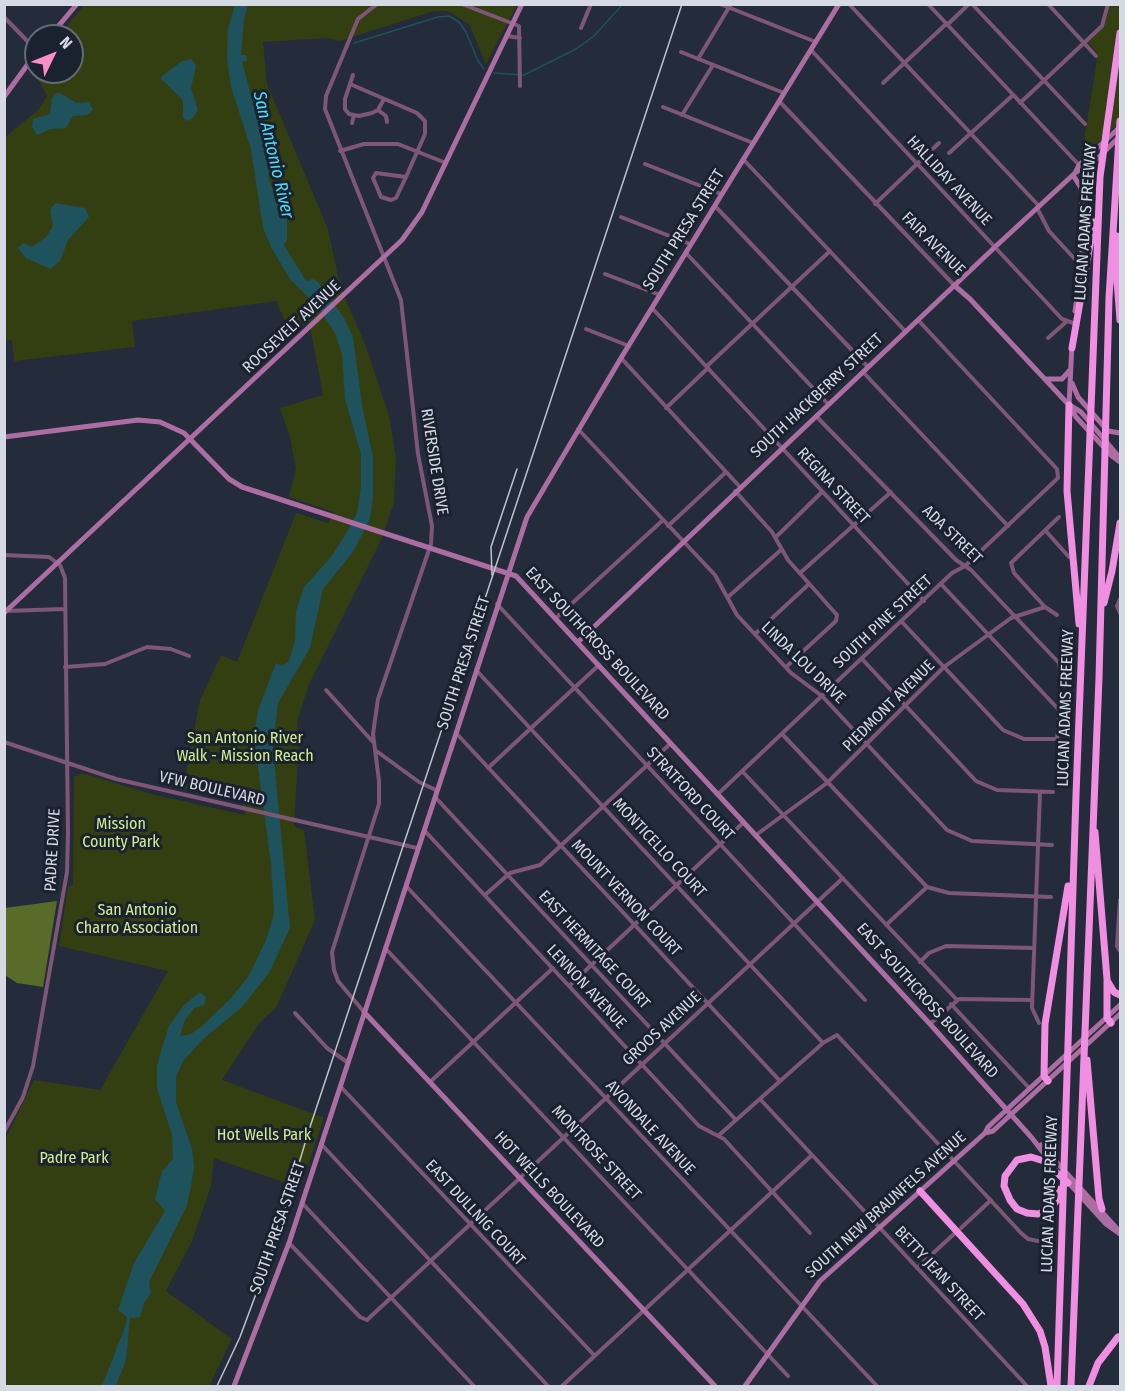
<!DOCTYPE html>
<html>
<head>
<meta charset="utf-8">
<style>
  body { margin:0 }
  #map { position:relative; width:1125px; height:1391px; overflow:hidden; background:#242b3a; font-family:"Fira Sans Condensed",sans-serif }
  canvas { display:block }
  .frame { position:absolute; inset:0; border:6px solid #d4d9e3; pointer-events:none }
  .north { position:absolute; left:24px; top:24px; width:60px; height:60px; box-sizing:border-box; background:#1a212f; border:2px solid #646b77; border-radius:50%; rotate:47deg; font-size:16px; font-weight:700; line-height:24px; text-align:center; color:#d4d9e3 }
  .north::after { content:''; display:block; margin:auto; width:21px; height:27px; background:#fa8fc8; clip-path:polygon(50% 0,100% 100%,50% 72%,0 100%) }
</style>
</head>
<body>
<div id="map">
<canvas width="1125" height="1391"></canvas>
<div class="frame"></div>
<div class="north">N</div>
</div>
<script>
const c = document.querySelector('canvas').getContext('2d');
c.lineJoin = 'round';
function fillPath(path, color) {
  c.fillStyle = color;
  c.fill(path, 'evenodd');
}
function toPath(rows) {
  const path = new Path2D();
  for (const r of rows) {
    path.moveTo(r[0], r[1]);
    for (let i = 2; i < r.length; i += 2) path.lineTo(r[i], r[i + 1]);
  }
  return path;
}
function strokePath(path, color, width, dash) {
  c.strokeStyle = color;
  c.lineWidth = width;
  c.lineCap = dash ? 'butt' : 'round';
  c.setLineDash(dash || []);
  c.stroke(path);
}
function write(font, color, halo, rows, align = 'center') {
  c.font = font + ' "Fira Sans Condensed",sans-serif';
  c.lineWidth = 6;
  c.setLineDash([]);
  c.textBaseline = 'middle';
  c.strokeStyle = halo;
  c.fillStyle = color;
  for (const [text, x, y, turn = 0] of rows) {
    c.save();
    c.translate(x, y);
    c.rotate((+turn || 0) * Math.PI / 180);
    c.textAlign = isNaN(turn) ? turn : align;
    if (halo) c.strokeText(text, 0, 0);
    c.fillText(text, 0, 0);
    c.restore();
  }
}
const green = toPath([
  [84,5,517,5,486,64,469,24,448,11,434,11,339,41,328,38,263,42,267,84,328,229,340,286,365,344,389,416,396,458,394,503,381,540,309,684,297,722,299,741,294,826,304,830,315,920,276,1008,260,1022,222,1080,324,1118,300,1188,214,1158,211,1186,192,1241,166,1291,232,1339,209,1386,5,1386,5,1140,34,1080,100,1090,168,971,59,946,68,887,73,885,74,777,82,773,151,794,245,815,242,802,183,788,200,700,221,655,237,662,296,513,328,523,334,512,289,497,296,469,290,437,280,408,323,395,309,321,292,337,276,301,132,321,135,347,14,361,12,340,4,341,4,138,38,110,47,96,35,73,36,71,72,72,72,36,59,36],
  [1110,5,1120,5,1120,122,1081,158,1098,54,1088,42,1104,27]
]);
const forest = toPath([
  [57,901,43,987,17,983,5,975,5,908]
]);
const water = toPath([
  [235,5,248,5,244,19,241,55,246,55,247,61,242,62,253,103,258,116,266,125,269,180,275,195,278,193,278,183,287,205,287,240,284,245,306,281,313,279,318,282,344,318,353,337,362,405,373,457,373,496,370,519,353,552,323,589,310,648,278,703,273,749,290,928,269,973,242,1007,202,1040,183,1061,176,1077,176,1102,192,1149,194,1167,191,1186,187,1205,149,1282,151,1293,144,1303,140,1317,130,1318,126,1360,116,1386,102,1386,125,1327,127,1317,118,1310,134,1263,165,1211,155,1199,162,1171,173,1159,172,1135,157,1088,157,1066,163,1044,169,1026,184,1005,200,992,206,997,204,1005,194,1008,185,1020,180,1036,191,1034,202,1026,231,998,248,977,266,940,274,914,271,864,254,737,258,710,276,663,282,666,289,661,295,640,296,611,304,587,331,557,347,532,357,513,361,486,361,454,345,399,342,354,335,333,318,307,290,279,271,247,263,228,251,149,231,87,227,59,228,28],
  [192,59,196,66,191,88,198,110,192,119,186,121,183,117,183,102,180,97,161,79,163,75,182,61],
  [58,92,77,103,89,102,93,110,87,115,73,116,66,128,51,129,37,135,32,127,33,119,50,114,52,98],
  [55,203,85,208,89,217,68,240,60,261,50,269,26,258,18,248,23,243,32,247,46,237,53,226,50,210]
]);
const stream = toPath([
  [354,43,438,17,449,16,459,22,466,32,478,61,484,69],
  [494,73,524,75,576,49,594,36,623,4]
]);
const street = toPath([
  [462,4,519,26,520,86],
  [720,4,816,42],
  [849,4,1039,206],
  [928,4,1080,166],
  [972,4,1085,124],
  [1048,4,1096,56],
  [4,17,36,50],
  [947,25,969,4],
  [581,28,591,4],
  [507,36,520,38],
  [811,50,1062,319,1073,323],
  [681,52,784,93],
  [698,59,731,4],
  [353,75,345,99,345,109,349,114,359,116,372,113,378,110,384,99],
  [883,83,946,24],
  [350,84,417,113,425,121,425,134,406,177,396,198,391,200,381,197,373,178,376,173,406,177],
  [779,101,954,285],
  [1020,103,1102,26,1108,4],
  [663,107,753,143],
  [378,110,386,116,387,122],
  [682,115,713,65],
  [352,123,354,115],
  [340,151,364,144,398,144,446,163],
  [949,153,1013,95],
  [743,159,906,332],
  [645,164,721,194],
  [875,204,939,143],
  [715,206,868,367],
  [1037,208,1049,231,1082,267],
  [621,217,690,244],
  [686,253,828,404],
  [605,274,660,295],
  [652,308,924,601],
  [586,329,629,346],
  [1048,338,1066,322],
  [621,358,740,487],
  [707,366,830,251],
  [863,372,1008,526],
  [666,408,708,368],
  [816,416,956,560,971,570,1059,663,1061,678],
  [578,429,715,575,737,615,791,673,822,696,947,830,972,841,1052,845],
  [735,491,772,532,788,560,837,615,836,621,786,667],
  [668,526,726,472],
  [1045,530,1069,557],
  [776,537,822,492],
  [4,555,49,557,60,565,65,578,68,833,67,872,33,1066,23,1097,4,1132],
  [800,573,891,492],
  [728,597,782,549],
  [1120,599,1117,606,1120,613],
  [497,604,865,1000],
  [5,611,64,609],
  [1057,615,1045,607,1014,573,1011,563,1059,517],
  [556,618,663,520],
  [901,621,1003,730,1024,739,1057,739,1060,711,941,584],
  [755,634,809,584],
  [862,659,976,781,997,790,1053,792],
  [65,667,105,664,147,647,171,649,189,656],
  [476,670,823,1043],
  [326,690,373,742],
  [456,733,780,1081],
  [782,734,927,887,949,893,1051,897],
  [4,742,116,779,417,848],
  [375,750,419,782,436,790],
  [488,768,599,665],
  [742,771,957,1000],
  [719,793,952,573,965,566,1058,478,1057,469,918,320],
  [435,797,736,1120],
  [424,830,699,1126,724,1139,810,1233],
  [756,835,827,783,944,667,1011,618,1045,607],
  [406,886,877,1386],
  [485,895,510,873,540,865,671,743],
  [1120,900,1117,946,1120,951],
  [886,925,927,887],
  [385,948,788,1376],
  [920,962,929,953,946,946,1034,948],
  [569,986,744,822],
  [951,1004,1030,1089],
  [364,1012,338,981,334,970,332,952,379,804,379,781,373,734,378,699,431,544,432,526,418,454,401,300,325,109,326,96,358,19,377,4],
  [295,1013,327,1048,347,1062],
  [1039,1023,1032,1008,1040,792],
  [930,1024,959,999,1032,1000],
  [430,1082,553,968],
  [340,1086,594,1355],
  [760,1099,1027,1386],
  [718,1136,823,1043,837,1035,1021,1233,1028,1239,1038,1241],
  [321,1144,548,1386],
  [302,1203,474,1386],
  [961,1228,991,1200],
  [289,1243,360,1317,367,1320,843,878],
  [917,1268,954,1234],
  [562,1386,812,1155]
]);
const secondary = toPath([
  [50,36,77,4],
  [4,97,36,53],
  [1075,173,1079,165,1120,127],
  [1073,175,1081,188,1082,209,1082,267,1075,311],
  [955,286,970,299,1069,405,1076,417,1112,456,1120,462],
  [1045,379,1062,379,1070,370],
  [1072,383,1078,397,1108,431,1120,433],
  [1069,405,1072,344],
  [1071,406,1081,412,1120,458],
  [4,437,138,420,160,422,184,433,229,479,242,487,516,576,930,1024,1032,1138,1054,1167],
  [4,613,402,240,422,212,522,4],
  [578,642,995,247,1075,173,1098,158,1120,136],
  [364,1012,715,1386],
  [985,1133,993,1131,1120,1014],
  [1041,1145,1120,1232],
  [1066,1180,1106,1224,1120,1234],
  [234,1386,289,1243,527,517,621,358,839,4],
  [745,1386,820,1281,985,1133,988,1127,1120,1005]
]);
const highway = toPath([
  [1117,236,1117,281,1120,320],
  [1072,348,1094,222],
  [1069,405,1067,491,1079,624],
  [1104,603,1112,571,1120,523],
  [1095,832,1107,979,1107,1018,1111,1023],
  [1108,982,1114,992,1120,995],
  [1087,1060,1099,1199,1102,1209],
  [1048,1081,1044,1076,1045,1024,1068,886],
  [1060,1189,1057,1200,1049,1210,1038,1214,1027,1213,1017,1209,1010,1200,1004,1186,1005,1176,1017,1160,1031,1157,1044,1161,1068,1183],
  [920,1191,1023,1304,1040,1331,1045,1347,1051,1386],
  [1057,1386,1076,795,1100,177,1120,33],
  [1071,1386,1099,678,1109,298,1120,121],
  [1089,1386,1098,1363,1118,1337]
]);
const rail = toPath([
  [492,575,491,547,517,469],
  [217,1386,240,1337,276,1240,309,1130,682,4]
]);
const streetNames = [
  ["HALLIDAY AVENUE",949,181,47],
  ["LUCIAN ADAMS FREEWAY",1086,222,-86],
  ["SOUTH PRESA STREET",684,230,-58],
  ["FAIR AVENUE",933,244,45],
  ["ROOSEVELT AVENUE",292,327,-43],
  ["SOUTH HACKBERRY STREET",817,396,-43],
  ["RIVERSIDE DRIVE",434,462,81],
  ["REGINA STREET",833,486,47],
  ["ADA STREET",952,535,44],
  ["SOUTH PINE STREET",883,622,-43],
  ["EAST SOUTHCROSS BOULEVARD",597,644,47],
  ["SOUTH PRESA STREET",464,663,-72],
  ["LINDA LOU DRIVE",803,663,44],
  ["PIEDMONT AVENUE",889,706,-45],
  ["LUCIAN ADAMS FREEWAY",1066,708,-88],
  ["VFW BOULEVARD",212,789,13],
  ["STRATFORD COURT",690,794,47],
  ["MONTICELLO COURT",659,848,47],
  ["PADRE DRIVE",53,850,-87],
  ["MOUNT VERNON COURT",626,898,47],
  ["EAST HERMITAGE COURT",594,950,47],
  ["LENNON AVENUE",586,987,47],
  ["EAST SOUTHCROSS BOULEVARD",927,1001,48],
  ["GROOS AVENUE",662,1029,-43],
  ["AVONDALE AVENUE",650,1128,47],
  ["MONTROSE STREET",596,1153,47],
  ["HOT WELLS BOULEVARD",549,1190,47],
  ["LUCIAN ADAMS FREEWAY",1050,1194,-88],
  ["SOUTH NEW BRAUNFELS AVENUE",886,1205,-42],
  ["EAST DULLNIG COURT",475,1213,47],
  ["SOUTH PRESA STREET",278,1228,-71],
  ["BETTY JEAN STREET",939,1274,47]
];
const parkNames = [
  ["San Antonio River",245,739],
  ["Walk - Mission Reach",245,757],
  ["Mission",121,825],
  ["County Park",121,843],
  ["San Antonio",137,911],
  ["Charro Association",137,929],
  ["Hot Wells Park",264,1136],
  ["Padre Park",74,1159]
];
const waterNames = [
  ["San Antonio River",273,155,77]
];
fillPath(green, '#333f11');
fillPath(forest, '#586b29');
fillPath(water, '#1e525c');
strokePath(stream, '#1e525c', 1.5);
strokePath(street, '#7e5777', 4);
strokePath(secondary, '#ac6ea2', 5);
strokePath(highway, '#f08fe2', 7);
strokePath(rail, '#bdc2cc', 1.5);
write('16px', '#d4d9e3', '#1a212f', streetNames);
write('16px', '#d1ee8f', '#1a212f', parkNames);
write('italic 18px', '#4ddbf7', '#1a212f', waterNames);
</script>
</body>
</html>
